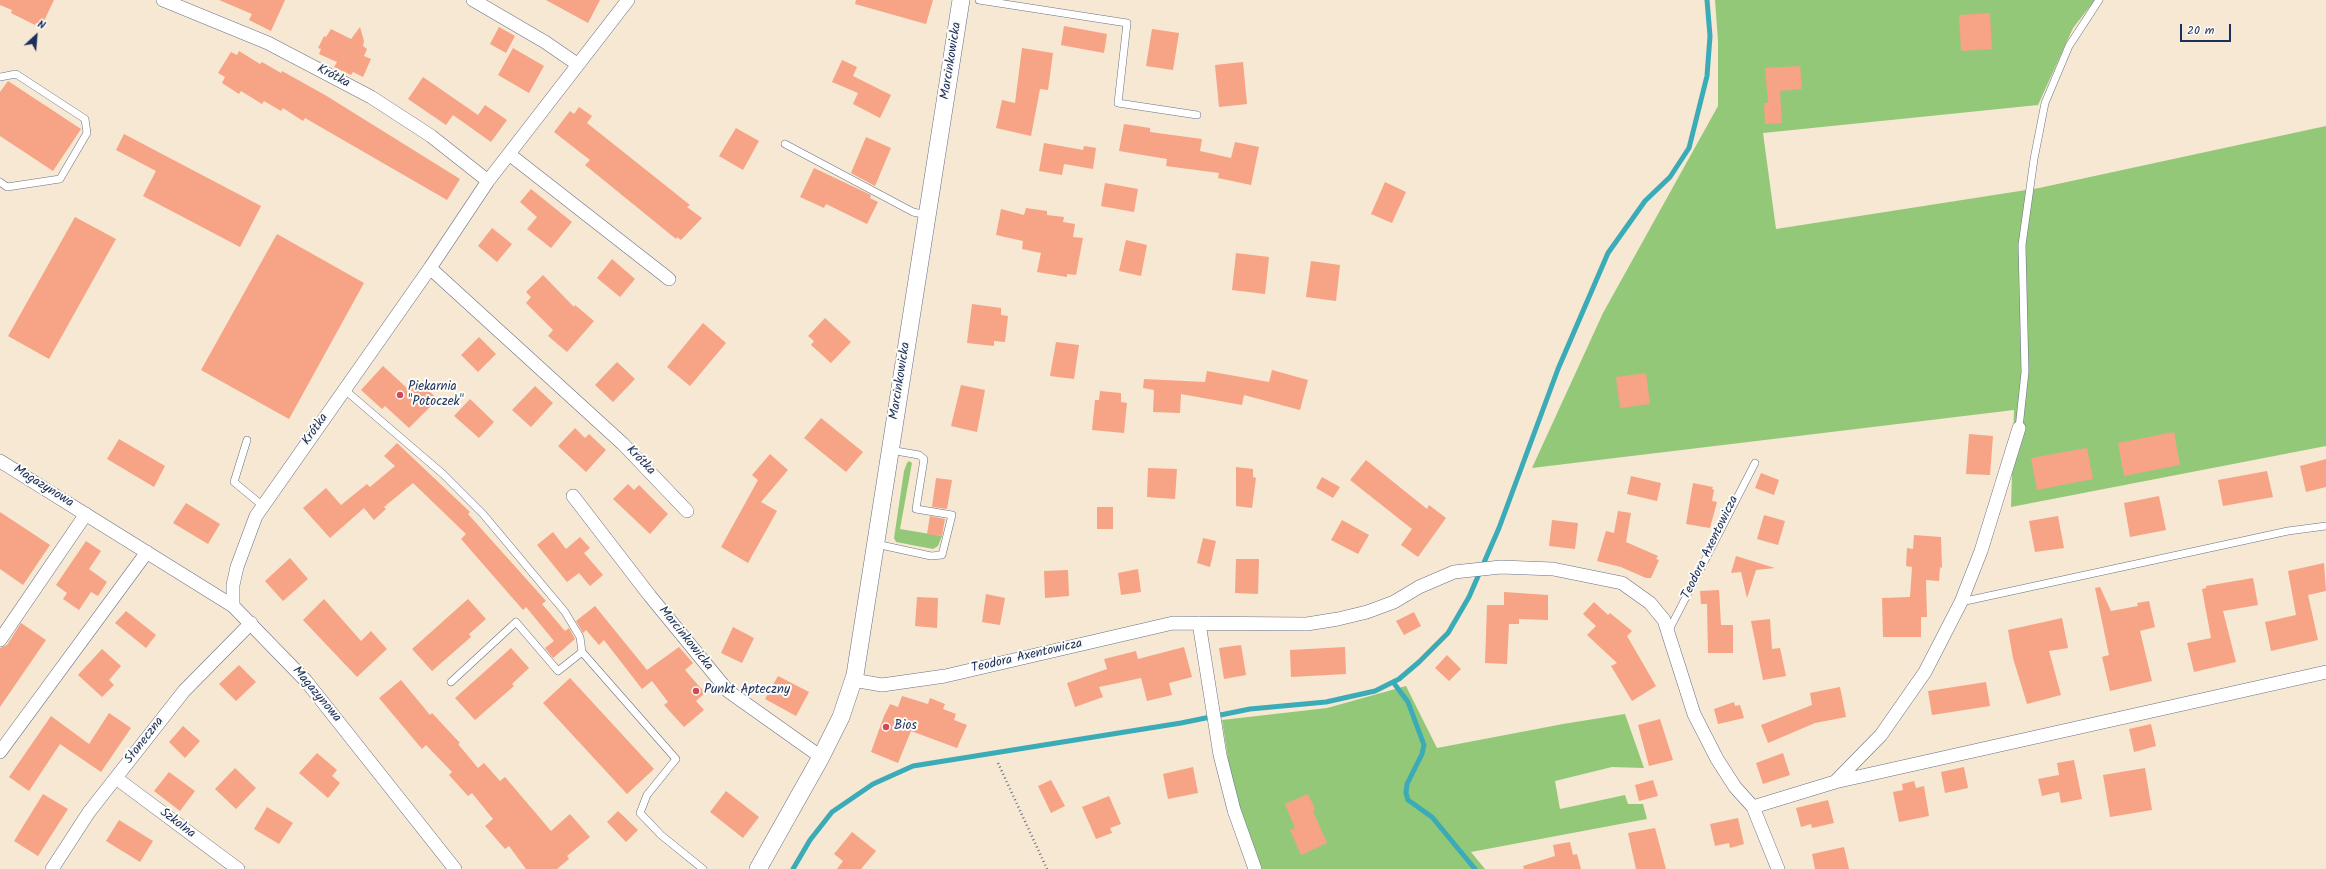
<!DOCTYPE html>
<html>
<head>
<meta charset="utf-8">
<style>
  body { margin:0 }
  #map { position:relative; width:2326px; height:869px; overflow:hidden; background:#f6e8d3; font-family:Kalam,sans-serif }
  canvas { display:block }
  .north { position:absolute; left:16px; top:16px; width:40px; height:40px; -webkit-text-stroke:3px #fdfcf7; paint-order:stroke; rotate:26deg; font-size:11px; font-weight:700; line-height:16px; text-align:center; color:#1b2f5e }
  .north::after { content:''; display:block; margin:auto; width:14px; height:18px; background:#1b2f5e; clip-path:polygon(50% 0,100% 100%,50% 72%,0 100%) }
  .scale { position:absolute; left:2180px; top:24px; width:51px; height:18px; box-sizing:border-box; border:2px solid #1b2f5e; border-top:0; padding-left:5px; font-size:12px; line-height:14px; white-space:nowrap; color:#1b2f5e; -webkit-text-stroke:3px #fdfcf7; paint-order:stroke }
</style>
</head>
<body>
<div id="map">
<canvas width="2326" height="869"></canvas>
<div class="north">N</div>
<div class="scale">20 m</div>
</div>
<script>
const c = document.querySelector('canvas').getContext('2d');
c.lineJoin = 'round';
function fillPath(path, color) {
  c.fillStyle = color;
  c.fill(path, 'evenodd');
}
function toPath(rows) {
  const path = new Path2D();
  for (const r of rows) {
    path.moveTo(r[0], r[1]);
    for (let i = 2; i < r.length; i += 2) path.lineTo(r[i], r[i + 1]);
  }
  return path;
}
function strokePath(path, color, width, dash) {
  c.strokeStyle = color;
  c.lineWidth = width;
  c.lineCap = dash ? 'butt' : 'round';
  c.setLineDash(dash || []);
  c.stroke(path);
}
function write(font, color, halo, rows, align = 'center') {
  c.font = font + ' Kalam,sans-serif';
  c.lineWidth = 4;
  c.setLineDash([]);
  c.textBaseline = 'middle';
  c.strokeStyle = halo;
  c.fillStyle = color;
  for (const [text, x, y, turn = 0] of rows) {
    c.save();
    c.translate(x, y);
    c.rotate((+turn || 0) * Math.PI / 180);
    c.textAlign = isNaN(turn) ? turn : align;
    if (halo) c.strokeText(text, 0, 0);
    c.fillText(text, 0, 0);
    c.restore();
  }
}
const green = toPath([
  [1715,0,2095,0,2073,28,2038,105,1763,133,1776,229,2039,188,2326,126,2326,446,2011,507,2014,410,1532,468,1603,313,1718,106,1718,41],
  [909,461,912,463,900,529,942,536,938,546,933,549,896,542,894,538,904,471,907,463],
  [1406,686,1437,748,1563,724,1625,714,1644,768,1612,767,1555,781,1560,809,1625,795,1628,804,1643,804,1647,819,1471,852,1485,869,1259,869,1233,791,1222,720,1327,708]
]);
const stream = toPath([
  [1393,682,1408,702,1424,745,1422,754,1407,784,1406,793,1408,800,1432,817,1475,869],
  [793,869,810,840,832,812,873,784,913,766,1181,723,1250,709,1326,702,1375,691,1399,679,1419,662,1448,633,1469,597,1499,528,1558,369,1608,253,1645,201,1670,177,1689,148,1707,76,1710,36,1707,0]
]);
const building = toPath([
  [0,0,54,0,42,25,36,23,35,25,11,13,12,10,0,5],
  [219,0,285,0,271,31,249,20,252,14],
  [546,0,600,0,588,23],
  [856,0,933,0,926,24,855,4],
  [1990,13,1992,49,1961,51,1959,15],
  [1064,26,1107,34,1104,53,1061,45],
  [360,27,364,41,363,46,367,49,364,56,371,59,363,77,353,72,351,75,334,67,337,62,319,54,321,49,318,48,324,36,326,37,331,29,351,39],
  [499,27,515,36,506,53,490,44],
  [1152,29,1179,33,1173,70,1146,66],
  [513,48,544,66,529,93,498,75],
  [1022,48,1053,53,1048,90,1040,89,1031,136,996,128,1002,100,1015,103],
  [239,51,260,64,262,62,281,73,282,71,325,95,460,179,447,200,305,118,303,121,283,108,281,111,264,101,262,104,241,91,239,94,222,83,225,77,218,73,231,52,237,55],
  [842,60,857,67,853,76,891,95,880,118,853,104,858,93,832,82],
  [1243,62,1247,104,1219,107,1215,65],
  [1800,66,1802,89,1780,91,1782,123,1765,124,1764,103,1768,103,1765,68],
  [423,77,478,115,485,105,507,120,491,142,453,115,446,125,408,99],
  [8,81,81,129,53,171,0,136,0,92],
  [579,107,592,116,587,123,690,205,687,207,702,218,681,240,677,237,676,239,585,165,590,160,554,132,570,111,574,114],
  [1124,124,1150,128,1150,132,1202,139,1200,151,1231,158,1235,142,1259,147,1251,185,1218,178,1219,173,1166,166,1167,159,1119,151],
  [736,128,759,141,743,170,719,156],
  [124,134,261,206,240,247,143,196,156,171,116,150],
  [866,137,891,148,875,186,851,173],
  [1044,143,1083,150,1084,146,1096,148,1093,169,1064,164,1062,175,1039,171],
  [814,168,871,195,870,198,878,202,867,224,826,204,824,208,800,197],
  [1385,182,1406,192,1392,223,1371,214],
  [1105,183,1138,189,1134,212,1101,206],
  [531,189,572,222,551,248,527,229,537,217,520,202],
  [1026,208,1047,211,1047,215,1064,217,1063,222,1075,224,1073,237,1083,238,1076,275,1067,274,1067,277,1037,272,1041,253,1022,249,1023,241,996,235,1001,209,1024,215],
  [75,217,116,239,49,359,8,336],
  [492,228,512,244,497,262,478,246],
  [277,234,364,283,289,419,201,370],
  [1126,240,1147,245,1141,276,1119,271],
  [1236,253,1269,257,1265,294,1232,290],
  [612,259,635,279,620,297,597,278],
  [1311,261,1340,265,1336,301,1306,297],
  [543,275,574,307,575,305,594,321,567,352,548,336,553,330,526,303,531,297,526,292],
  [972,304,1001,308,1001,315,1008,316,1005,342,994,341,994,346,967,343],
  [825,318,851,342,831,363,811,345,814,341,808,336],
  [703,323,726,343,690,386,667,367],
  [479,337,496,354,478,372,461,355],
  [1056,342,1079,345,1074,379,1050,376],
  [617,362,635,379,613,402,595,385],
  [383,366,408,389,416,380,438,399,409,428,385,406,382,409,361,390],
  [1272,370,1308,380,1300,410,1244,395,1242,405,1181,394,1180,413,1153,412,1154,390,1143,388,1144,379,1205,382,1207,371,1269,382],
  [1646,373,1650,404,1620,408,1616,377],
  [961,385,985,390,977,432,951,426],
  [535,386,553,403,531,427,512,410],
  [1100,391,1121,393,1121,402,1127,403,1124,433,1092,430,1095,400,1099,400],
  [470,399,494,422,479,438,454,416],
  [821,418,863,452,846,472,804,438],
  [575,428,585,438,589,434,606,450,586,472,558,446],
  [2174,432,2180,465,2124,476,2118,443],
  [1969,434,1993,436,1990,475,1966,474],
  [119,439,165,466,154,487,107,459],
  [397,443,470,512,468,514,546,601,542,604,565,631,569,628,575,639,553,658,545,648,554,641,526,607,523,610,461,539,466,534,413,483,384,507,386,509,374,520,364,508,330,538,303,508,326,488,341,505,367,484,370,487,395,466,384,456],
  [2087,448,2093,479,2037,490,2031,458],
  [770,454,788,470,761,502,777,511,748,563,721,547,758,480,752,475],
  [2326,459,2326,487,2306,492,2300,466],
  [1366,460,1427,509,1429,505,1446,518,1418,557,1401,545,1412,529,1350,480],
  [1236,467,1253,469,1253,477,1256,478,1252,508,1236,506],
  [1148,468,1177,469,1175,499,1147,497],
  [2267,471,2273,497,2223,506,2218,480],
  [1761,473,1779,480,1774,495,1755,488],
  [1631,476,1661,483,1657,501,1627,494],
  [1322,477,1340,487,1333,498,1316,488],
  [936,478,952,480,947,509,932,507],
  [1693,483,1713,487,1712,489,1714,490,1712,501,1717,502,1710,528,1686,524],
  [628,484,634,490,639,485,668,514,650,534,613,499],
  [2159,496,2166,530,2130,537,2124,503],
  [186,503,220,524,208,544,173,523],
  [1097,507,1113,507,1113,529,1097,529],
  [1618,511,1631,513,1626,542,1658,556,1656,559,1659,560,1651,578,1646,578,1621,567,1597,561,1606,531,1614,533],
  [0,512,50,545,23,585,0,569],
  [1764,515,1785,521,1778,545,1757,539],
  [930,516,945,519,942,536,927,534],
  [2058,516,2064,548,2035,552,2029,521],
  [1342,520,1369,535,1358,554,1331,540],
  [1552,520,1578,523,1575,549,1549,546],
  [553,532,566,549,580,537,590,548,584,553,603,575,590,586,579,573,567,582,537,545],
  [1914,535,1941,537,1942,568,1940,567,1939,581,1926,580,1927,617,1921,617,1921,637,1883,637,1882,598,1910,597,1912,567,1906,566,1907,548,1913,549],
  [1203,538,1216,541,1210,567,1197,563],
  [86,541,101,551,89,569,107,582,98,596,91,592,79,610,63,599,67,593,56,585],
  [1736,556,1775,568,1756,570,1747,598,1741,572,1731,573],
  [290,558,308,579,283,601,265,581],
  [1236,559,1259,559,1258,594,1235,593],
  [2324,563,2326,591,2308,595,2318,640,2271,651,2265,622,2296,615,2288,571],
  [1138,569,1141,592,1121,595,1118,573],
  [1068,570,1069,596,1045,598,1044,571],
  [2253,578,2258,605,2223,611,2236,662,2194,672,2187,643,2211,638,2202,589,2206,588,2206,586],
  [2100,587,2111,611,2138,606,2137,603,2149,601,2155,627,2140,631,2152,681,2110,691,2102,657,2109,655,2095,588],
  [1719,590,1721,625,1733,625,1733,653,1708,653,1707,604,1701,604,1700,591],
  [1504,592,1548,595,1548,620,1519,619,1519,624,1509,624,1507,664,1485,663,1487,605,1504,605],
  [986,594,1005,598,1000,625,982,622],
  [917,597,938,598,937,628,915,626],
  [324,599,361,641,371,631,387,649,357,677,303,620],
  [468,599,486,619,469,634,471,637,432,671,412,649],
  [1594,602,1608,615,1610,613,1632,631,1627,636,1656,686,1632,701,1611,666,1617,663,1587,635,1596,626,1583,614],
  [595,606,647,670,679,647,693,663,685,670,705,693,696,701,704,710,684,727,664,705,668,702,652,681,642,689,604,640,599,645,586,630,583,633,576,621],
  [126,611,156,635,146,648,115,623],
  [1414,612,1421,626,1404,635,1396,621],
  [2062,618,2068,648,2049,651,2061,695,2027,704,2013,658,2008,630],
  [1770,619,1772,649,1780,648,1786,676,1763,680,1751,621],
  [21,623,46,640,0,707,0,648,7,645],
  [733,627,754,638,742,663,721,653],
  [1241,645,1246,675,1224,679,1219,648],
  [1184,647,1192,677,1169,683,1172,695,1147,701,1141,678,1099,687,1103,697,1075,707,1067,683,1107,669,1104,659,1136,651,1138,659],
  [1345,647,1346,674,1291,677,1290,650],
  [511,648,529,668,512,684,514,686,475,720,455,698],
  [102,649,121,666,109,680,114,685,102,697,78,675],
  [1447,655,1461,669,1449,681,1435,668],
  [239,665,256,682,236,701,219,684],
  [778,676,809,692,796,716,765,699],
  [570,678,654,769,627,794,543,703],
  [401,680,430,715,432,713,460,743,458,744,478,768,484,763,500,781,505,777,551,831,570,814,590,837,567,856,569,859,557,869,526,869,509,846,505,849,485,826,493,819,472,793,468,796,449,775,452,772,426,745,422,749,379,698],
  [1986,682,1990,706,1932,715,1928,691],
  [1840,687,1846,717,1815,723,1768,743,1761,725,1812,705,1810,693],
  [902,696,928,704,930,698,945,704,943,709,956,714,954,720,967,725,957,748,911,731,898,763,871,752,884,716,890,704,898,707],
  [1734,702,1735,706,1740,705,1744,718,1718,724,1714,709],
  [109,713,131,728,101,772,60,744,29,791,9,777,51,716,89,744],
  [1660,719,1673,760,1649,766,1638,725],
  [2151,724,2156,746,2134,752,2129,729],
  [183,726,200,741,185,758,169,742],
  [317,753,337,770,332,776,340,783,328,798,299,773],
  [1783,753,1790,775,1763,784,1756,763],
  [2074,760,2082,799,2061,803,2059,792,2042,796,2038,779,2059,775,2057,763],
  [1193,767,1198,793,1168,799,1163,774],
  [1964,767,1968,788,1945,793,1941,772],
  [235,768,256,788,236,809,215,789],
  [2145,768,2152,810,2110,817,2103,775],
  [169,772,195,791,180,811,154,791],
  [1051,780,1065,806,1051,813,1038,786],
  [1653,780,1658,796,1639,801,1635,785],
  [1914,781,1916,788,1924,786,1929,816,1899,822,1893,792,1903,790,1902,784],
  [726,791,759,817,743,838,710,812],
  [43,794,68,809,38,856,14,841],
  [1308,794,1315,809,1313,811,1327,843,1301,855,1290,830,1295,828,1285,804],
  [1109,796,1121,824,1110,828,1112,833,1096,839,1082,807],
  [1828,800,1834,823,1812,828,1811,824,1801,827,1796,808],
  [267,807,293,823,279,844,254,829],
  [618,811,638,830,626,842,607,822],
  [1738,818,1744,844,1730,848,1729,843,1715,846,1710,824],
  [119,820,153,841,140,862,106,841],
  [1655,828,1666,869,1636,869,1628,833],
  [852,832,876,851,861,869,837,869,843,861,834,854],
  [1570,842,1573,855,1577,854,1581,869,1524,869,1523,866,1555,856,1553,845],
  [1844,847,1849,869,1815,869,1812,854]
]);
const path = toPath([
  [998,763,1047,869]
]);
const service = toPath([
  [979,0,1127,23,1118,103,1197,115],
  [0,77,16,74,85,119,87,133,60,179,7,187,0,182],
  [785,144,913,212,927,215],
  [345,390,443,474,483,514,565,612,580,637,582,652],
  [2019,428,2025,372,2022,245,2034,159,2045,103,2069,46,2099,0],
  [247,440,234,482,263,506],
  [876,544,931,556,942,555,952,515,916,509,924,459,919,455,890,450],
  [1961,602,2288,531,2326,526],
  [1668,632,1755,463],
  [451,682,516,622,558,671,582,652,676,759,647,795,640,813,661,835,703,869]
]);
const minor = toPath([
  [163,0,268,43,371,97,431,136,488,181],
  [473,0,545,42,577,64],
  [509,154,669,279],
  [430,268,623,444,687,511],
  [0,461,233,606,306,681,455,869],
  [573,496,650,596,728,691,821,757],
  [233,606,233,585,237,567,256,516,430,268,488,181,628,0],
  [1199,623,1220,755,1234,810,1255,869],
  [0,640,86,514],
  [853,680,882,685,945,676,1173,623,1307,624,1338,619,1367,612,1394,602,1419,587,1454,572,1501,567,1553,569,1622,583,1650,603,1664,620,1694,714,1717,759,1735,787,1753,807,1778,869],
  [0,752,147,552],
  [116,778,238,869],
  [1835,782,1881,735,1925,672,1961,602,1981,551,2019,428],
  [1753,807,1835,782,2326,672],
  [52,869,89,812,184,691,251,623]
]);
const tertiary = toPath([
  [758,869,821,757,841,717,855,675,961,0]
]);
const markers = [
  [400,395,4,"#d1495b"],
  [696,691,4,"#d1495b"],
  [886,727,4,"#d1495b"]
];
const streetNames = [
  ["Marcinkowicka",952,61,-81],
  ["Krótka",333,77,28],
  ["Marcinkowicka",901,381,-81],
  ["Krótka",316,430,-55],
  ["Krótka",640,461,46],
  ["Magazynowa",43,487,32],
  ["Teodora Axentowicza",1711,548,-64],
  ["Marcinkowicka",685,639,51],
  ["Teodora Axentowicza",1027,657,-13],
  ["Magazynowa",316,695,50],
  ["Słoneczna",145,741,-52],
  ["Szkolna",177,824,37]
];
const poiNames = [
  ["Piekarnia",408,388],
  ["\"Potoczek\"",408,403],
  ["Punkt Apteczny",704,691],
  ["Bios",894,727]
];
fillPath(green, '#94c879');
strokePath(stream, '#3bacb7', 5);
fillPath(building, '#f7a385');
strokePath(service, '#687087', 8);
strokePath(minor, '#687087', 14);
strokePath(tertiary, '#687087', 18);
strokePath(path, '#687087', 2.5, [1, 3]);
strokePath(service, '#fff', 7);
strokePath(minor, '#fff', 13);
strokePath(tertiary, '#fff', 17);
for (const [x, y, r, color] of markers) {
  const dot = new Path2D();
  dot.arc(x, y, r, 0, 2 * Math.PI);
  c.fillStyle = color;
  c.fill(dot);
  strokePath(dot, '#fdfcf7', 1.5);
}
write('13px', '#1b2f5e', '#fdfcf7', streetNames);
write('13px', '#1b2f5e', '#fdfcf7', poiNames, 'left');
</script>
</body>
</html>
